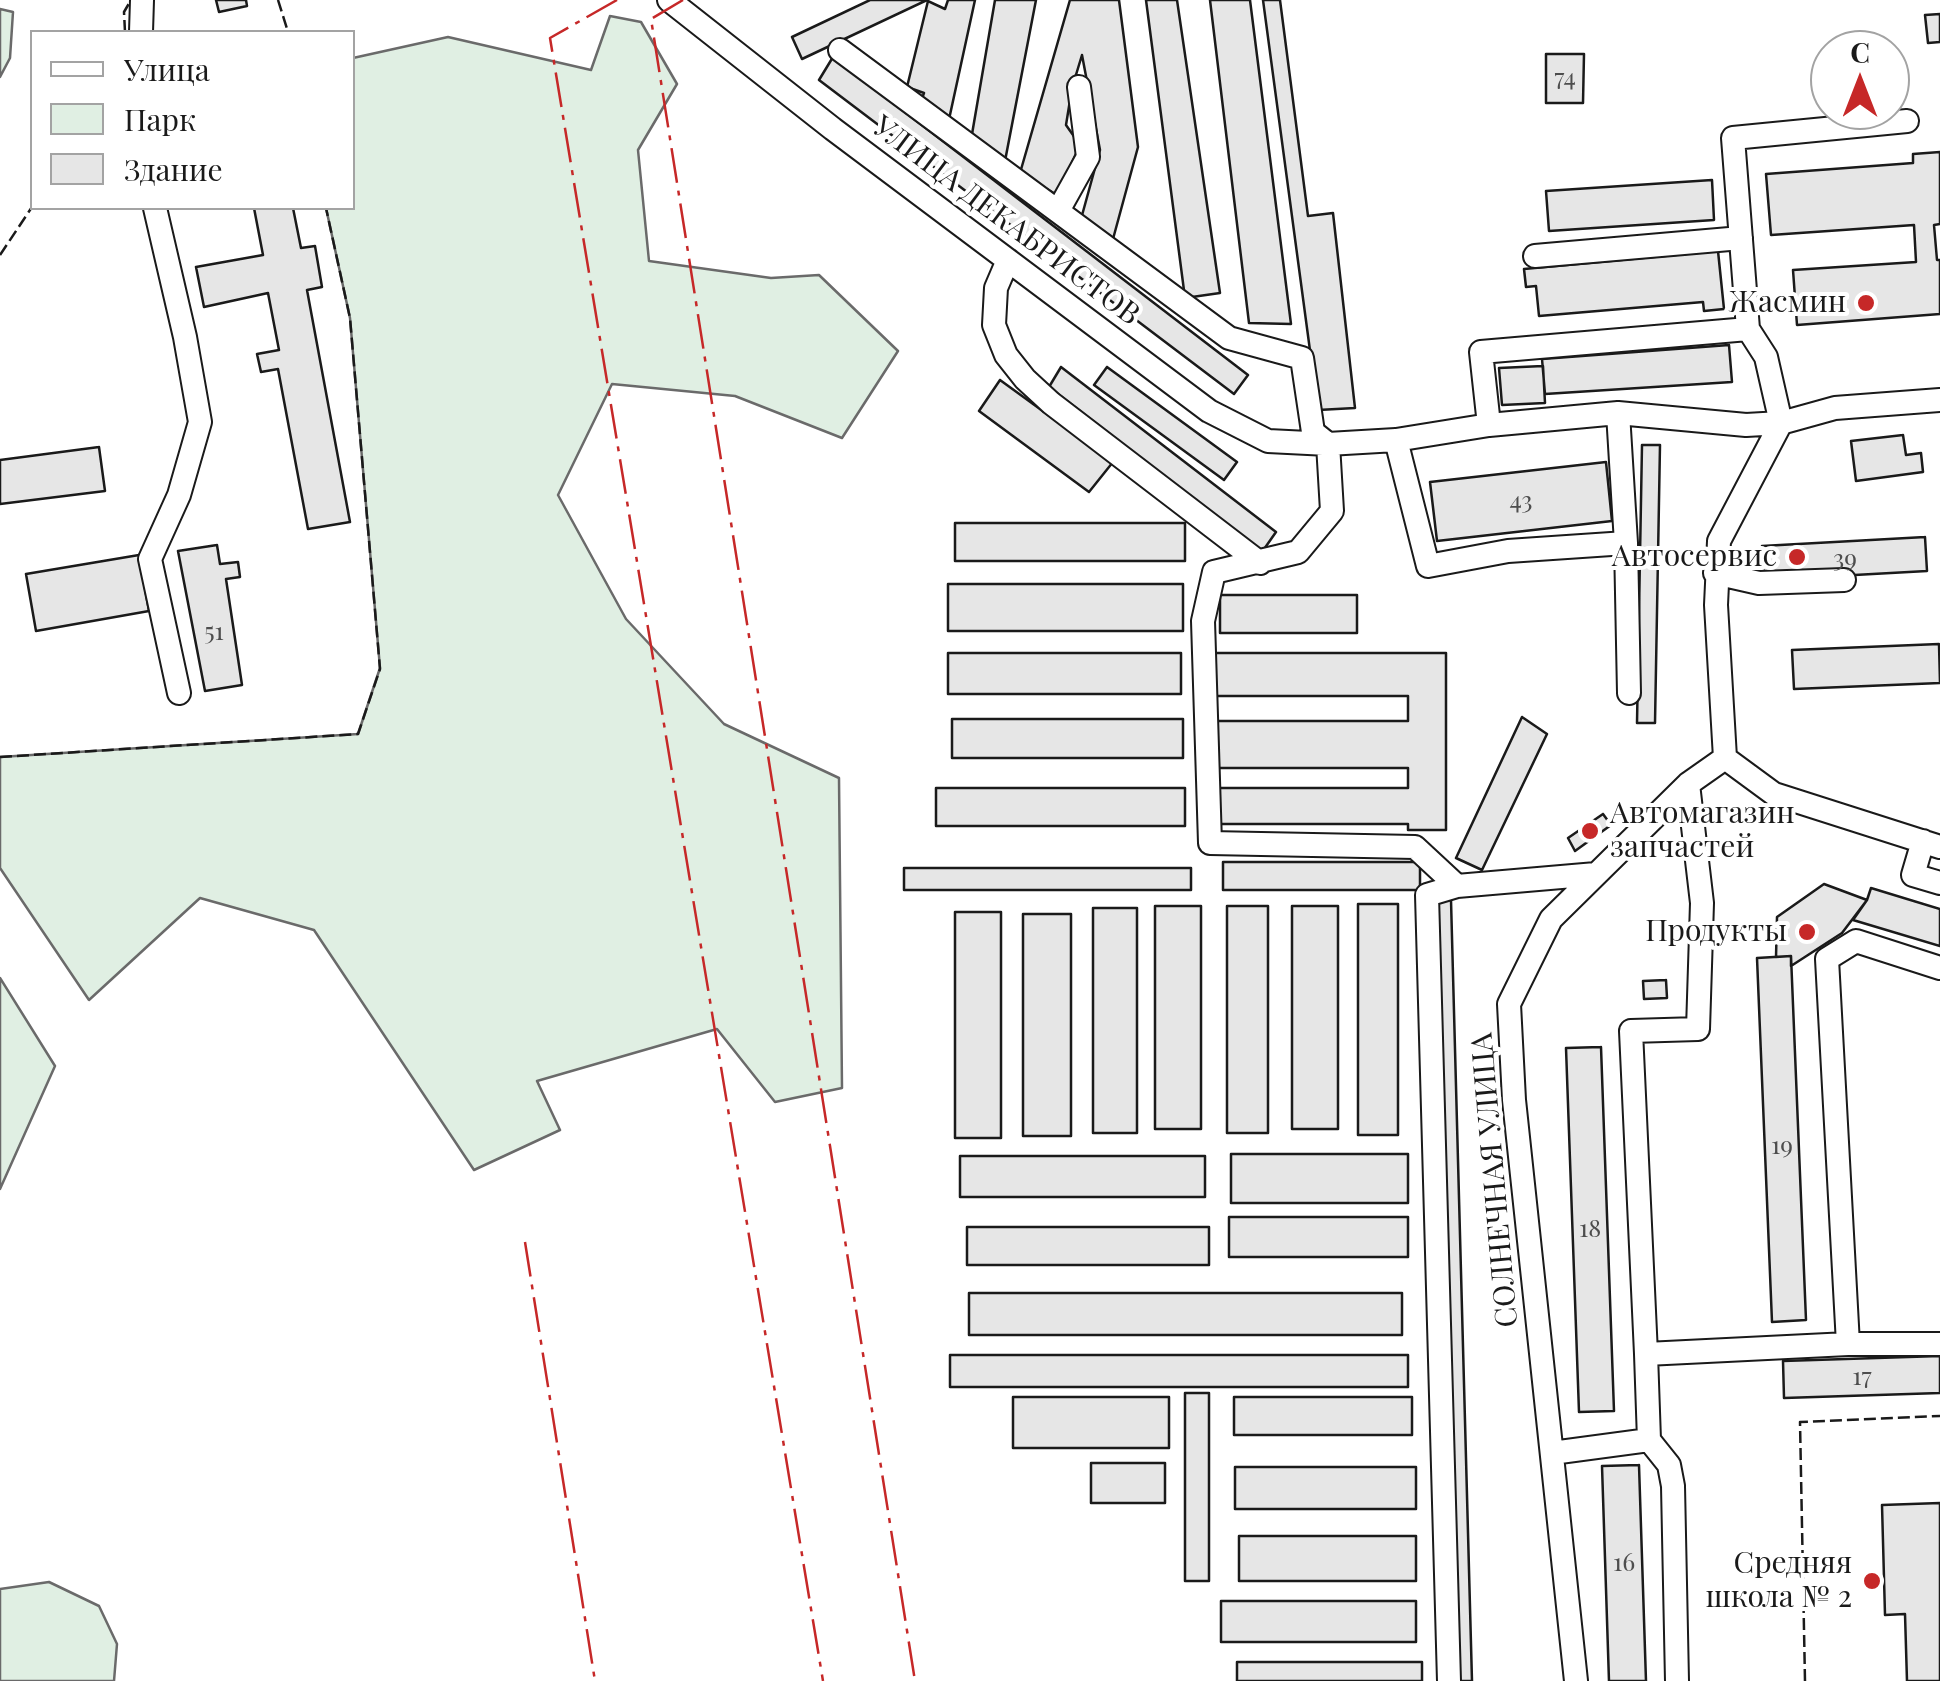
<!DOCTYPE html>
<html>
<head>
<meta charset="utf-8">
<style>
  body { margin:0 }
  #map { position:relative; width:1940px; height:1681px; overflow:hidden; background:#fff; font-family:"Playfair Display",serif }
  canvas { display:block }
  .legend { position:absolute; left:30px; top:30px; width:325px; height:180px; box-sizing:border-box; background:#fff; border:2px solid #a3a3a3; margin:0; padding:12px 18px; list-style:none; font-size:30px; color:#1a1a1a }
  .legend li { display:flex; align-items:center; gap:20px; height:50px }
  .legend b { width:50px; border:2px solid #a3a3a3 }
  .north { position:absolute; left:1810px; top:30px; width:100px; height:100px; box-sizing:border-box; background:#fff; border:2px solid #a3a3a3; border-radius:50%; rotate:0deg; font-size:28px; font-weight:700; line-height:40px; text-align:center; color:#1a1a1a }
  .north::after { content:''; display:block; margin:auto; width:35px; height:45px; background:#c62828; clip-path:polygon(50% 0,100% 100%,50% 72%,0 100%) }
</style>
</head>
<body>
<div id="map">
<canvas width="1940" height="1681"></canvas>
<ul class="legend">
<li><b style="height:12px;background:#fff"></b>Улица</li>
<li><b style="height:28px;background:#e0efe3"></b>Парк</li>
<li><b style="height:28px;background:#e6e6e6"></b>Здание</li>
</ul>
<div class="north">С</div>
</div>
<script>
const c = document.querySelector('canvas').getContext('2d');
c.lineJoin = 'round';
function fillPath(path, color) {
  c.fillStyle = color;
  c.fill(path, 'evenodd');
}
function toPath(rows) {
  const path = new Path2D();
  for (const r of rows) {
    path.moveTo(r[0], r[1]);
    for (let i = 2; i < r.length; i += 2) path.lineTo(r[i], r[i + 1]);
  }
  return path;
}
function strokePath(path, color, width, dash) {
  c.strokeStyle = color;
  c.lineWidth = width;
  c.lineCap = dash ? 'butt' : 'round';
  c.setLineDash(dash || []);
  c.stroke(path);
}
function write(font, color, halo, rows, align = 'center') {
  c.font = font + ' "Playfair Display",serif';
  c.lineWidth = 8;
  c.setLineDash([]);
  c.textBaseline = 'middle';
  c.strokeStyle = halo;
  c.fillStyle = color;
  for (const [text, x, y, turn = 0] of rows) {
    c.save();
    c.translate(x, y);
    c.rotate((+turn || 0) * Math.PI / 180);
    c.textAlign = isNaN(turn) ? turn : align;
    if (halo) c.strokeText(text, 0, 0);
    c.fillText(text, 0, 0);
    c.restore();
  }
}
const green = toPath([
  [0,9,13,12,10,58,0,77,0,9],
  [610,16,641,22,677,84,638,150,649,261,771,278,819,275,898,351,842,438,735,396,612,384,558,495,626,619,724,724,839,778,842,1088,775,1102,717,1029,537,1081,560,1130,474,1170,314,930,200,898,89,1000,0,868,0,757,358,734,380,668,350,318,326,208,352,208,353,58,448,37,591,70,610,16],
  [0,978,55,1066,0,1189,0,978],
  [49,1582,99,1606,117,1644,114,1681,0,1681,0,1589,49,1582]
]);
const building = toPath([
  [216,0,246,0,247,6,219,12,216,0],
  [870,0,927,0,802,59,792,37,870,0],
  [948,0,975,0,948,124,920,104,924,93,907,87,928,1,945,9,948,0],
  [995,0,1036,0,1005,161,971,140,995,0],
  [1070,0,1119,0,1138,147,1113,239,1081,219,1100,150,1082,55,1072,88,1066,125,1080,145,1057,195,1020,173,1070,0],
  [1146,0,1177,0,1220,293,1185,298,1146,0],
  [1210,0,1250,0,1291,324,1249,323,1210,0],
  [1263,0,1280,0,1308,216,1333,213,1355,408,1318,410,1263,0],
  [1940,14,1940,42,1928,43,1925,15,1940,14],
  [1546,54,1584,54,1583,103,1546,103,1546,54],
  [833,57,1248,375,1234,394,819,80,833,57],
  [1940,152,1940,224,1934,225,1937,260,1940,260,1940,314,1797,325,1793,270,1916,262,1914,225,1771,235,1766,174,1913,163,1913,154,1940,152],
  [1712,180,1714,220,1549,231,1546,191,1712,180],
  [254,208,293,208,301,248,315,246,322,287,307,290,350,522,308,529,278,369,261,372,257,354,279,350,268,293,204,307,196,267,263,255,254,208],
  [1718,251,1724,309,1704,311,1703,302,1539,316,1536,286,1526,287,1524,269,1718,251],
  [1729,345,1732,382,1545,394,1542,359,1729,345],
  [1543,366,1545,403,1502,405,1499,368,1543,366],
  [1061,367,1276,532,1262,552,1049,387,1061,367],
  [1107,367,1237,462,1224,480,1094,385,1107,367],
  [1000,380,1113,462,1089,492,979,411,1000,380],
  [1903,435,1906,455,1921,453,1923,472,1856,481,1851,441,1903,435],
  [1642,445,1660,445,1655,723,1637,723,1642,445],
  [99,447,105,491,0,504,0,460,99,447],
  [1606,462,1612,521,1437,541,1430,482,1606,462],
  [955,523,1185,523,1185,561,955,561,955,523],
  [1925,537,1927,571,1764,580,1762,546,1925,537],
  [217,545,220,564,238,562,240,577,226,579,242,685,205,691,178,551,217,545],
  [139,555,149,611,36,631,26,574,139,555],
  [948,584,1183,584,1183,631,948,631,948,584],
  [1220,595,1357,595,1357,633,1220,633,1220,595],
  [1939,644,1940,683,1794,689,1792,650,1939,644],
  [948,653,1181,653,1181,694,948,694,948,653],
  [1213,653,1446,653,1446,830,1408,830,1408,824,1215,824,1215,788,1408,788,1408,768,1215,768,1215,721,1408,721,1408,696,1213,696,1213,653],
  [1522,717,1547,734,1482,870,1456,858,1522,717],
  [952,719,1183,719,1183,758,952,758,952,719],
  [936,788,1185,788,1185,826,936,826,936,788],
  [1603,814,1611,825,1575,851,1568,838,1603,814],
  [1223,862,1420,862,1420,890,1223,890,1223,862],
  [904,868,1191,868,1191,890,904,890,904,868],
  [1824,884,1867,900,1842,933,1791,966,1791,956,1776,957,1777,917,1824,884],
  [1871,888,1940,909,1940,946,1853,920,1867,900,1871,888],
  [1431,900,1451,900,1472,1681,1452,1681,1431,900],
  [1358,904,1398,904,1398,1135,1358,1135,1358,904],
  [1155,906,1201,906,1201,1129,1155,1129,1155,906],
  [1227,906,1268,906,1268,1133,1227,1133,1227,906],
  [1292,906,1338,906,1338,1129,1292,1129,1292,906],
  [1093,908,1137,908,1137,1133,1093,1133,1093,908],
  [955,912,1001,912,1001,1138,955,1138,955,912],
  [1023,914,1071,914,1071,1136,1023,1136,1023,914],
  [1791,956,1806,1320,1772,1322,1757,958,1791,956],
  [1666,980,1667,998,1644,999,1643,981,1666,980],
  [1601,1047,1614,1411,1579,1412,1566,1048,1601,1047],
  [1231,1154,1408,1154,1408,1203,1231,1203,1231,1154],
  [960,1156,1205,1156,1205,1197,960,1197,960,1156],
  [1229,1217,1408,1217,1408,1257,1229,1257,1229,1217],
  [967,1227,1209,1227,1209,1265,967,1265,967,1227],
  [969,1293,1402,1293,1402,1335,969,1335,969,1293],
  [950,1355,1408,1355,1408,1387,950,1387,950,1355],
  [1940,1356,1940,1393,1784,1398,1783,1361,1940,1356],
  [1185,1393,1209,1393,1209,1581,1185,1581,1185,1393],
  [1013,1397,1169,1397,1169,1448,1013,1448,1013,1397],
  [1234,1397,1412,1397,1412,1435,1234,1435,1234,1397],
  [1091,1463,1165,1463,1165,1503,1091,1503,1091,1463],
  [1639,1465,1646,1681,1609,1681,1602,1466,1639,1465],
  [1235,1467,1416,1467,1416,1509,1235,1509,1235,1467],
  [1940,1503,1940,1681,1907,1681,1905,1614,1885,1615,1882,1505,1940,1503],
  [1239,1536,1416,1536,1416,1581,1239,1581,1239,1536],
  [1221,1601,1416,1601,1416,1642,1221,1642,1221,1601],
  [1237,1662,1422,1662,1422,1681,1237,1681,1237,1662]
]);
const minor = toPath([
  [669,0,833,129,1209,411,1268,441,1328,444,1396,440,1489,425,1618,413,1746,425,1781,423,1766,357,1748,329,1733,138,1907,121],
  [141,32,142,0],
  [840,50,1229,338,1302,358,1313,432,1328,444,1332,511,1298,552,1214,572,1203,621,1210,843,1415,847,1457,886,1596,874],
  [155,208,185,337,200,422,179,495,150,559,179,693],
  [1058,211,1088,157,1079,87],
  [1535,256,1741,238],
  [1008,260,996,288,994,325,1006,355,1025,379,1051,403,1260,563],
  [1618,413,1626,543,1629,693],
  [1489,425,1481,352,1748,329],
  [1396,440,1428,566,1508,551,1626,543],
  [1715,573,1759,583,1844,580],
  [1725,758,1716,605,1719,541,1781,423,1835,408,1940,400],
  [1725,758,1774,794,1940,847],
  [1923,841,1913,875,1940,883],
  [1848,1344,1940,1344],
  [1646,1354,1631,1031,1698,1029,1702,903,1688,784],
  [1649,1440,1669,1465,1673,1486,1677,1681],
  [1552,1453,1649,1440,1646,1354,1848,1344,1827,959,1856,941,1940,968],
  [1449,1681,1427,895,1457,886],
  [1576,1681,1514,1100,1509,1004,1551,919,1688,784,1725,758]
]);
const fence = toPath([
  [278,0,288,32],
  [125,32,124,12,131,0],
  [0,255,32,207],
  [0,757,358,734,380,669,350,318,326,208],
  [1805,1681,1800,1422,1940,1416]
]);
const power = toPath([
  [617,0,550,38,823,1681],
  [683,0,651,19,915,1681],
  [525,1242,595,1681]
]);
const markers = [
  [1866,303,10,"#c62828"],
  [1797,557,10,"#c62828"],
  [1590,831,10,"#c62828"],
  [1807,932,10,"#c62828"],
  [1872,1581,10,"#c62828"]
];
const numberNames = [
  ["74",1565,78],
  ["43",1521,501],
  ["39",1845,559],
  ["51",214,632],
  ["19",1782,1146],
  ["18",1590,1229],
  ["17",1862,1377],
  ["16",1624,1563]
];
const streetNames = [
  ["УЛИЦА ДЕКАБРИСТОВ",1006,221,37],
  ["СОЛНЕЧНАЯ УЛИЦА",1495,1180,-95]
];
const poiNames = [
  ["Жасмин",1846,303],
  ["Автосервис",1777,557],
  ["Автомагазин",1610,814,"left"],
  ["запчастей",1610,848,"left"],
  ["Продукты",1787,932],
  ["Средняя",1852,1564],
  ["школа № 2",1852,1598]
];
fillPath(green, '#e0efe3');
strokePath(green, '#6a6a6a', 2.5);
fillPath(building, '#e6e6e6');
strokePath(building, '#1a1a1a', 2.5);
strokePath(minor, '#1a1a1a', 26);
strokePath(minor, '#fff', 22);
strokePath(fence, '#1a1a1a', 2.5, [12, 5]);
strokePath(power, '#c62828', 2.5, [35, 8, 5, 8]);
for (const [x, y, r, color] of markers) {
  const dot = new Path2D();
  dot.arc(x, y, r, 0, 2 * Math.PI);
  c.fillStyle = color;
  c.fill(dot);
  strokePath(dot, '#fff', 4);
}
write('25px', '#4d4d4d', null, numberNames);
write('30px', '#1a1a1a', '#fff', streetNames);
write('30px', '#1a1a1a', '#fff', poiNames, 'right');
</script>
</body>
</html>
